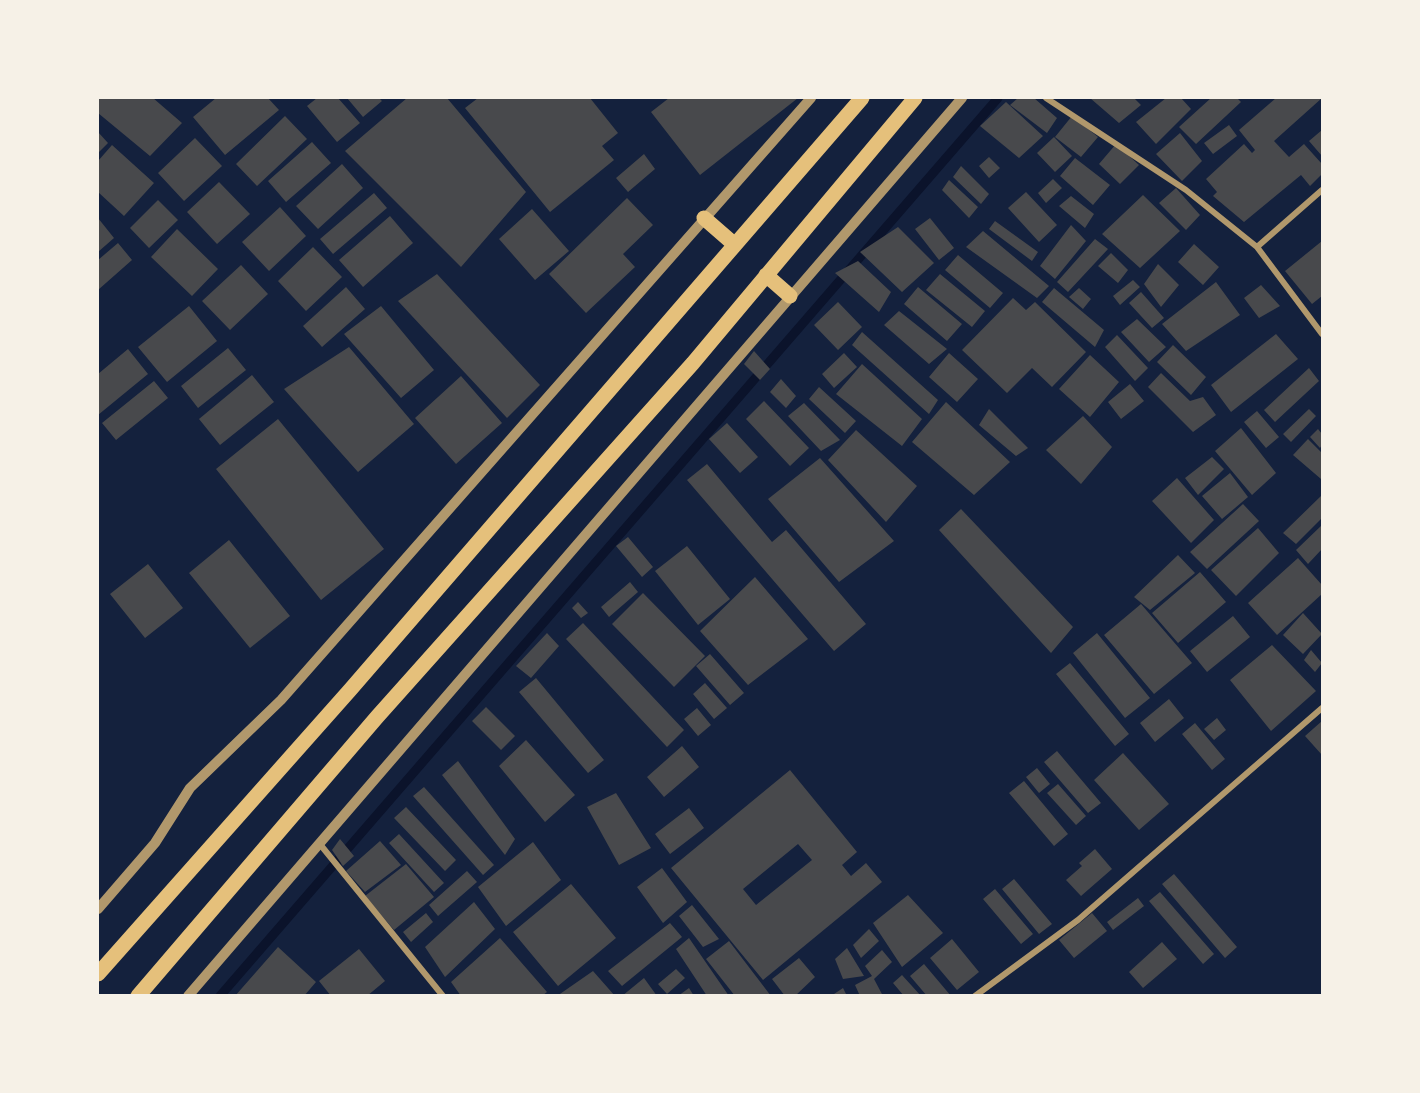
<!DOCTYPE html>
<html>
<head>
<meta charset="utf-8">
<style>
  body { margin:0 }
  #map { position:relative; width:1420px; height:1093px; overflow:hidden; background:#14213d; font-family:"IBM Plex Sans",sans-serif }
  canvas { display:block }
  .frame { position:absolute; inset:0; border:99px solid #f6f1e7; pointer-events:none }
</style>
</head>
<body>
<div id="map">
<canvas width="1420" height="1093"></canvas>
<div class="frame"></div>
</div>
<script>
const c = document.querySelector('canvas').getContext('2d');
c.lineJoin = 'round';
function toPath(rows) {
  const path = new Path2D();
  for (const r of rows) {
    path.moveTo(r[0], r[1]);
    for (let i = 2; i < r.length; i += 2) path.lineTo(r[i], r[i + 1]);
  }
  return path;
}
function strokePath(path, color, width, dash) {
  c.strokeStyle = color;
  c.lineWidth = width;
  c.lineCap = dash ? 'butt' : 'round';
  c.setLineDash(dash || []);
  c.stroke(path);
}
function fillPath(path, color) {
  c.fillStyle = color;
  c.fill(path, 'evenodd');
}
const stream = toPath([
  [220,996,998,98]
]);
const building = toPath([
  [98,98,153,98,182,123,150,156,98,113],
  [216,98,268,98,279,110,225,155,193,117],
  [317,98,338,98,360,123,337,142,307,106],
  [347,98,379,98,382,101,363,117],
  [407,98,447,98,526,192,461,267,345,151],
  [478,98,590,98,618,133,602,146,614,160,550,212,465,108],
  [669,98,798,98,700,175,651,112],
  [1018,98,1034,98,1057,118,1047,133,1010,105],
  [1090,98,1134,98,1141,105,1119,123],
  [1166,98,1181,98,1191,109,1156,144,1136,122],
  [1211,98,1237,98,1241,102,1196,144,1179,127],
  [1276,98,1322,98,1274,141,1289,157,1304,144,1322,164,1322,174,1310,186,1301,175,1244,222,1213,196,1217,192,1206,179,1244,144,1252,153,1255,150,1239,130],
  [1006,102,1043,136,1019,158,980,126],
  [285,116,307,139,257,186,236,164],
  [1072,116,1098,137,1081,157,1055,137],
  [1229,125,1237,136,1213,154,1204,143],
  [1322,130,1322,156,1309,141],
  [98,132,108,143,98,153],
  [1180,133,1202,161,1182,181,1156,154],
  [1054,137,1072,156,1055,172,1037,153],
  [195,138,222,166,184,201,158,173],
  [312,142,331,163,286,202,268,181],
  [1116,144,1139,165,1120,184,1099,164],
  [112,145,154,183,124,216,98,192,98,161],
  [644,154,655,169,628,192,616,178],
  [989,157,1000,168,989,178,979,166],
  [1075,158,1110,185,1093,205,1060,176],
  [342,164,363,188,318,229,296,206],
  [961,166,989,194,981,204,953,177],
  [1053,179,1062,188,1046,203,1038,193],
  [949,180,978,207,969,218,942,190],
  [219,182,250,214,217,244,187,212],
  [1176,188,1200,215,1186,230,1159,203],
  [1026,192,1057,225,1039,242,1008,208],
  [374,193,387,208,333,254,320,239],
  [1143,195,1180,231,1140,268,1102,234],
  [1071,196,1094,214,1085,228,1059,206],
  [627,198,653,225,623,254,635,267,586,313,549,274],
  [158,200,178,220,149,248,130,228],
  [280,207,306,236,269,271,242,242],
  [532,209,569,251,535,280,499,239],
  [390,216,413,243,363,287,339,260],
  [98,218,114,238,98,252],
  [930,218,954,248,939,260,915,229],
  [995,221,1038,252,1032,261,989,229],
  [1071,225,1086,241,1055,279,1040,266],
  [898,227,934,263,902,292,860,252],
  [177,229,218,269,192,296,151,257],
  [983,231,1049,286,1037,298,966,247],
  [1095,239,1108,249,1068,292,1057,282],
  [1322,241,1322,296,1312,304,1285,271],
  [118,243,132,260,98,290,98,260],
  [1194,244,1219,267,1203,285,1178,262],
  [313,247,342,277,306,311,278,281],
  [1111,253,1128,270,1118,283,1098,266],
  [958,255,1003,293,990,308,945,270],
  [858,261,891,292,879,312,835,273],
  [1158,264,1179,285,1161,307,1144,284],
  [241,265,268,294,230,330,202,301],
  [437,274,540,385,507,418,398,301],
  [940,274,985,311,972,327,926,290],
  [1133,280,1140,287,1120,305,1113,296],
  [1216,282,1240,315,1186,351,1162,324],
  [1261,285,1280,306,1259,318,1244,298],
  [346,287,365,309,322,347,303,326],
  [918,287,962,324,947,341,904,304],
  [1054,288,1104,330,1095,347,1042,302],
  [1079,288,1091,299,1083,309,1069,297],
  [1141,292,1164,318,1152,328,1129,303],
  [1013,298,1026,310,1035,302,1086,352,1052,387,1032,368,1007,393,962,350],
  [838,302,862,327,838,350,814,325],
  [189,306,217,341,167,382,138,347],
  [381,306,434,370,401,398,344,334],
  [899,311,947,349,929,364,884,325],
  [1137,319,1166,347,1149,362,1121,332],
  [862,332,938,400,929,414,852,345],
  [1276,334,1298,359,1231,412,1211,385],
  [1117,335,1148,368,1135,381,1105,347],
  [1173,345,1206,377,1191,395,1157,362],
  [349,347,414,424,358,472,284,389],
  [228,348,246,370,198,408,181,386],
  [128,349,148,374,98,415,98,374],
  [754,351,770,369,760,380,744,364],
  [844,353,857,367,834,388,822,374],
  [949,353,978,379,957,402,929,377],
  [1090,355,1119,382,1090,417,1059,389],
  [862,364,922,419,902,446,836,394],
  [1309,368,1319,381,1275,422,1264,410],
  [1161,373,1190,401,1203,397,1216,415,1193,432,1148,387],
  [252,375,274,402,220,445,199,419],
  [461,376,502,423,456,464,415,418],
  [781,379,796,396,786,408,770,392],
  [154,381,168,398,116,440,102,423],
  [1130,384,1144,401,1121,419,1108,402],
  [819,387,856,421,845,433,809,399],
  [764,401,809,448,790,466,746,419],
  [946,402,1010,462,974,495,912,442],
  [804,403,840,440,821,451,788,416],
  [989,409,1028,448,1016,456,979,425],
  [1309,409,1316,416,1291,442,1283,434],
  [1257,411,1279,437,1266,448,1244,422],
  [1083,416,1112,447,1081,484,1046,450],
  [278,419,384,549,321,600,216,469],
  [727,423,758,457,740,473,709,439],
  [1241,428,1276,473,1252,495,1215,451],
  [1318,429,1322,434,1322,445,1320,448,1310,437],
  [856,430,917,486,886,522,828,460],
  [1308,439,1322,453,1321,479,1293,455],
  [1212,457,1224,469,1198,495,1185,478],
  [820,458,894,541,839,582,768,499],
  [707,464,772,542,786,530,866,624,834,651,687,480],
  [1230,473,1248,497,1222,519,1202,496],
  [1177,478,1214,520,1191,543,1152,501],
  [1322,495,1322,518,1296,544,1283,533],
  [1243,504,1259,521,1207,569,1190,552],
  [961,509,1073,627,1051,653,939,530],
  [1322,525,1322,549,1308,564,1296,550],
  [1258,528,1279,553,1236,596,1211,570],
  [628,537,653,567,642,577,616,546],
  [229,540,290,616,250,648,189,573],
  [687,546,730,599,698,625,655,571],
  [1178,555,1195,573,1150,610,1134,597],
  [1298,558,1322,585,1322,594,1277,635,1248,603],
  [148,564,183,608,145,638,110,594],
  [1200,572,1226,602,1178,643,1152,613],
  [755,577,808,639,748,685,700,631],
  [630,582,638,592,609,617,601,607],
  [643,593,705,656,674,687,612,624],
  [578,602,588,613,581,618,572,608],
  [1141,604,1192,663,1154,694,1104,635],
  [1303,613,1322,634,1303,654,1283,635],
  [1233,616,1250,637,1207,672,1190,651],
  [583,623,684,730,667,747,566,639],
  [547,633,559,646,531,678,516,666],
  [1097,633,1150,698,1125,718,1073,653],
  [1272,645,1316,691,1271,731,1230,680],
  [1311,650,1322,663,1315,672,1304,660],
  [710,654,744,693,730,705,696,666],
  [1070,663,1129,734,1115,746,1056,674],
  [536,678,604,760,588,773,519,692],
  [705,683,727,708,714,719,693,694],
  [1169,699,1184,718,1155,742,1140,723],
  [486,707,515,736,501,750,472,721],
  [697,708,711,725,698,736,684,719],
  [1217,718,1226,730,1214,740,1204,729],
  [1322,721,1322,755,1305,736],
  [1195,723,1225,759,1212,770,1182,734],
  [526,740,575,795,545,822,499,766],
  [682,746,699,767,664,797,647,777],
  [1057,751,1101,803,1088,813,1044,762],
  [1123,753,1169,804,1139,830,1094,780],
  [458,761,515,839,505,855,442,775],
  [1037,768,1050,784,1039,793,1026,777],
  [790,770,857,852,842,865,851,876,866,863,882,882,763,980,671,868],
  [798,844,812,860,756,905,743,889],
  [1024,781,1068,834,1054,846,1009,793],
  [1058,784,1086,816,1076,825,1047,793],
  [424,787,494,865,483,875,413,796],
  [616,793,651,848,619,865,587,807],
  [406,807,456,860,445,871,394,818],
  [689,808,704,828,670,854,655,834],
  [399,834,444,883,434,892,389,843],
  [340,839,354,856,343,866,332,850],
  [380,841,401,865,365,892,346,871],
  [533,842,561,880,506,926,478,887],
  [1095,849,1112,869,1081,896,1066,880,1082,866,1079,863],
  [406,864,434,897,394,930,365,896],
  [662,868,687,902,663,923,637,887],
  [467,871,477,882,438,916,429,905],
  [1174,874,1237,947,1225,958,1162,884],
  [1014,879,1052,924,1039,934,1002,889],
  [571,884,616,938,558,986,513,932],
  [995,889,1033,934,1021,944,983,899],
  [1160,892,1214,954,1203,964,1149,901],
  [908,895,943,933,902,967,873,923],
  [1138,898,1144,906,1113,930,1107,922],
  [474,902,495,929,445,977,425,947],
  [692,905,719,939,703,947,679,916],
  [426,913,433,922,411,942,403,932],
  [1092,913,1107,931,1074,958,1059,940],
  [670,923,682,937,622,986,608,971],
  [869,929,879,941,861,958,853,945],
  [500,938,547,992,542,996,461,996,451,982],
  [689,938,729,996,707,996,676,949],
  [952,939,979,972,957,990,930,958],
  [729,941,771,996,735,996,706,959],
  [1162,942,1177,959,1143,988,1129,972],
  [278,947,316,982,304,996,235,996],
  [847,948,864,976,843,979,835,959],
  [359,949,385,981,367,996,331,996,319,981],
  [882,950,892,962,874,979,883,996,860,996,855,985,872,976,865,966],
  [799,958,815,977,795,996,785,996,772,979],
  [924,964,951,996,927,996,910,976],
  [676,969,685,978,667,994,658,984],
  [593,971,615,996,557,996],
  [902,975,921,996,904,996,893,983],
  [644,978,657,996,622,996],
  [689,988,694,996,678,996],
  [843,988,847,996,831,996]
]);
const minor = toPath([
  [1046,98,1186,190,1257,247,1322,334],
  [1257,247,1322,190],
  [319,843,443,996],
  [975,996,1078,920,1322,708]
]);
const tertiary = toPath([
  [98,909,155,843,190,788,281,700,811,98],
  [188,996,962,98]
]);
const primary = toPath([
  [704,218,735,245],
  [766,275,790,296],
  [98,974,350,690,862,98],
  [138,996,377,717,693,363,915,98]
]);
strokePath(stream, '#0b132b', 9);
fillPath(building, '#48494c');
strokePath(minor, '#b1986c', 6);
strokePath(tertiary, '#b1986c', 10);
strokePath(primary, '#e5c07b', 15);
</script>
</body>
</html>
